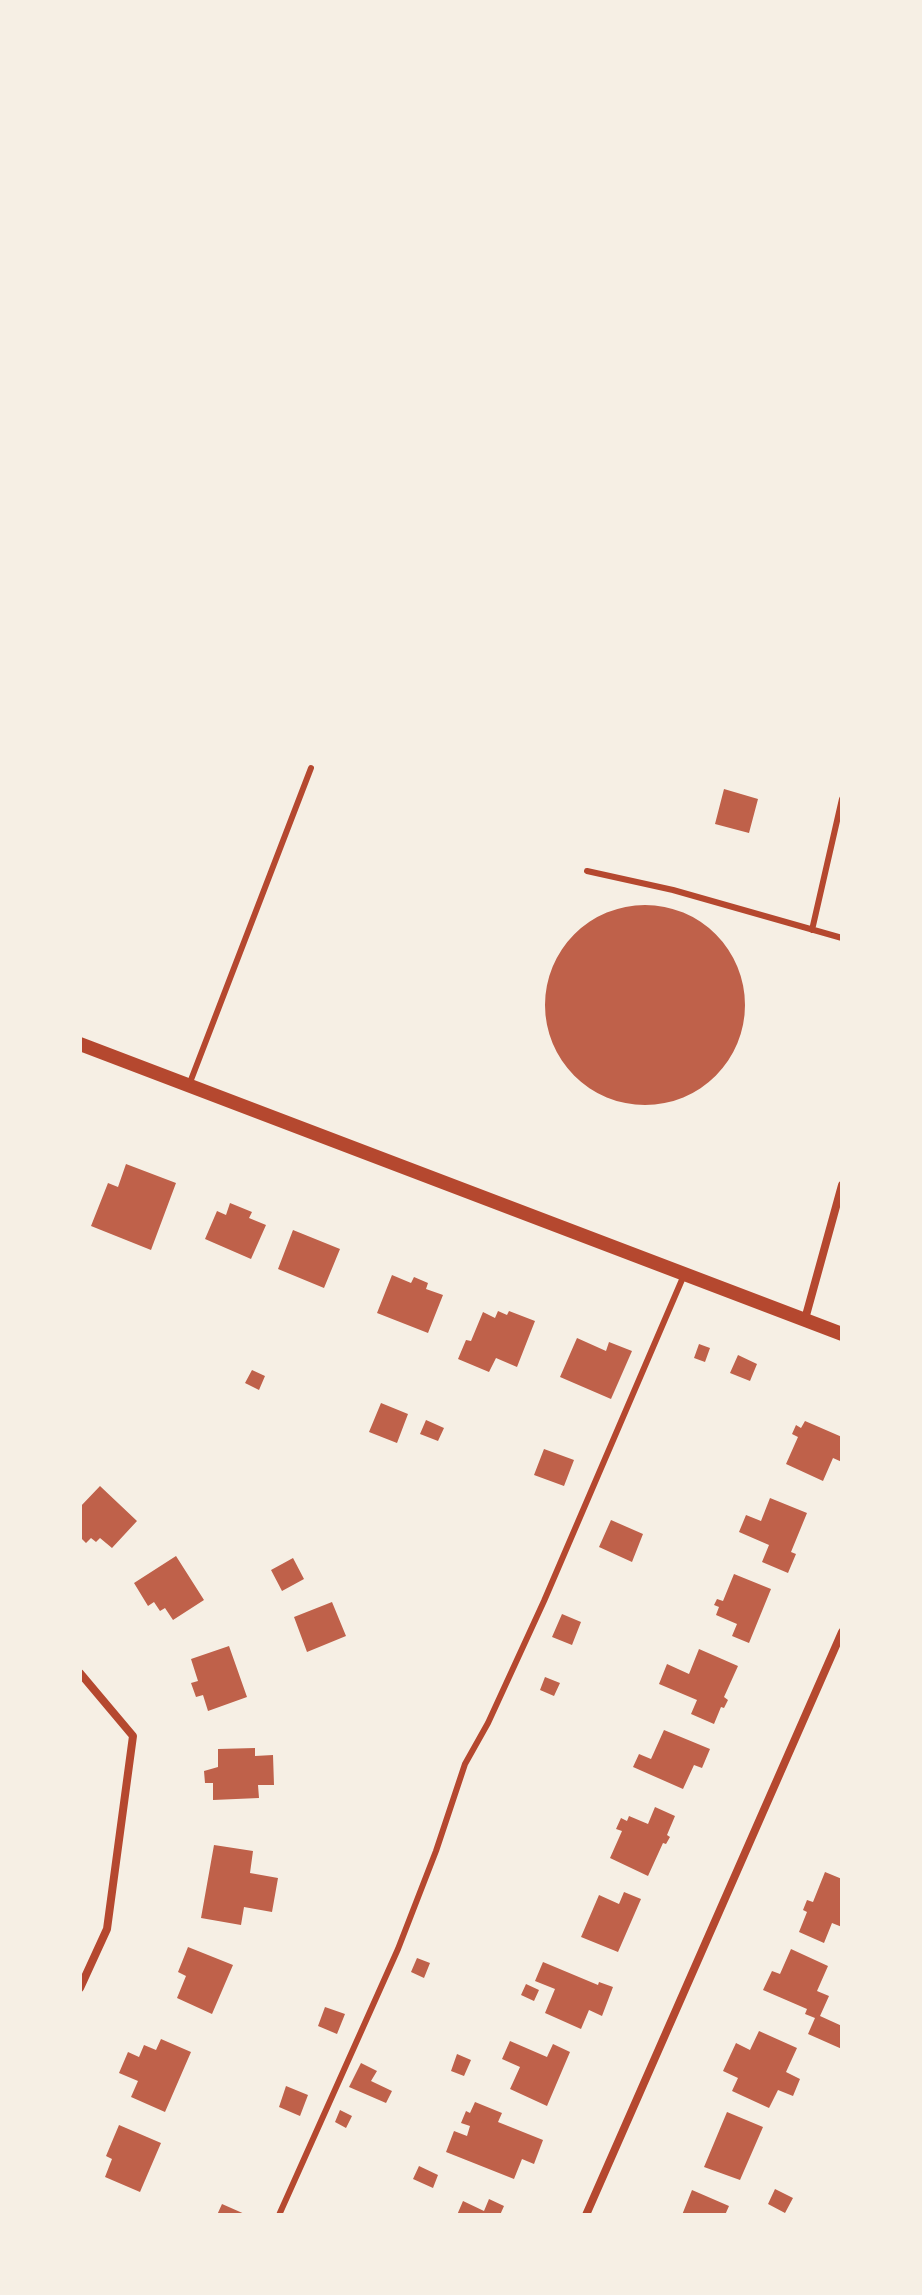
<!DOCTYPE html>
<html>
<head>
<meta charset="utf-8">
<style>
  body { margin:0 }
  #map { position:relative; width:922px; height:2295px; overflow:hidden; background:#f6efe4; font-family:"Titillium Web",sans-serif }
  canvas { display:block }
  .frame { position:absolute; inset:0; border:82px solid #f6efe4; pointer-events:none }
</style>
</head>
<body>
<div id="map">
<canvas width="922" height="2295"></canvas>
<div class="frame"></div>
</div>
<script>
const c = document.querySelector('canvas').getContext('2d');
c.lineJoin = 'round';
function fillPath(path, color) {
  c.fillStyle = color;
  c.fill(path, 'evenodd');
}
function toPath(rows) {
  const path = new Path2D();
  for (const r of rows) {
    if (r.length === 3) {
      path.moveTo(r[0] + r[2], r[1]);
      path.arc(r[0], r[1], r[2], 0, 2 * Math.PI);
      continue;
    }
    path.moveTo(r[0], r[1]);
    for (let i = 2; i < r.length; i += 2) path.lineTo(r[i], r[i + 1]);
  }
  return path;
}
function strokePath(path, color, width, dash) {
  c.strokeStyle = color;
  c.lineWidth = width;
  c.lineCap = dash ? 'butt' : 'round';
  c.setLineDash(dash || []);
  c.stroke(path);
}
const building = toPath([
  [724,789,758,799,749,833,715,824],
  [645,1005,100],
  [126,1164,176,1183,151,1250,91,1226,108,1183,118,1187],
  [230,1203,252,1212,249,1218,266,1225,251,1259,205,1239,217,1211,226,1215],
  [293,1230,340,1249,324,1288,278,1269],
  [392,1275,411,1283,414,1277,428,1283,426,1289,443,1295,428,1333,377,1313],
  [498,1311,507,1315,509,1311,535,1321,517,1367,496,1358,489,1372,458,1359,466,1340,471,1341,483,1312,495,1318],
  [577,1338,606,1351,609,1342,632,1351,611,1399,560,1377],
  [699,1344,710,1348,705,1362,694,1358],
  [738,1355,757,1364,750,1381,730,1373],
  [252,1370,265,1376,259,1390,245,1383],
  [381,1403,408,1414,397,1443,369,1432],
  [426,1420,444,1428,438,1441,420,1434],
  [805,1421,842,1437,842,1462,833,1458,823,1481,786,1464,798,1437,792,1434,796,1425,801,1428],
  [544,1449,574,1460,564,1486,534,1475],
  [100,1486,137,1521,112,1548,100,1538,96,1542,91,1538,86,1543,80,1537,82,1532,80,1507],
  [770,1498,807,1513,791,1552,796,1554,788,1573,762,1562,769,1545,739,1532,746,1515,761,1521],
  [611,1520,643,1534,632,1562,599,1547],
  [176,1556,204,1600,173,1620,165,1608,160,1611,154,1602,148,1606,134,1583],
  [293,1558,304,1579,282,1591,271,1570],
  [734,1574,771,1589,749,1643,732,1636,737,1624,716,1615,719,1607,714,1605,717,1599,723,1601],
  [332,1602,346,1636,307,1652,294,1617],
  [562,1614,581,1622,572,1645,552,1637],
  [229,1646,247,1697,208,1711,203,1695,196,1697,191,1683,198,1681,191,1659],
  [699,1649,738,1666,724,1697,728,1700,724,1708,721,1707,714,1724,691,1714,697,1700,659,1684,667,1664,689,1674],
  [545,1677,560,1683,554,1696,540,1690],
  [664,1730,710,1749,702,1768,694,1765,683,1789,633,1767,639,1754,651,1759],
  [255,1748,255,1756,273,1755,274,1785,258,1785,259,1798,213,1800,213,1783,205,1783,204,1771,218,1767,218,1749],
  [655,1807,675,1816,667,1835,670,1837,666,1844,663,1843,648,1876,610,1858,622,1831,616,1829,621,1818,627,1821,629,1816,648,1824],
  [214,1845,253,1851,250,1873,278,1878,272,1912,244,1907,241,1925,201,1918],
  [825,1872,842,1879,842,1927,832,1923,824,1943,799,1932,807,1912,803,1910,807,1900,813,1902],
  [624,1892,641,1899,618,1952,581,1937,599,1895,619,1904],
  [188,1947,233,1965,212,2014,177,1998,186,1976,178,1972],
  [791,1949,828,1966,817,1991,829,1996,820,2016,842,2026,842,2049,808,2034,815,2018,805,2014,807,2009,763,1990,772,1971,780,1974],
  [417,1958,430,1963,424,1978,411,1972],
  [543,1962,598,1985,599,1982,613,1987,602,2016,589,2010,581,2029,545,2013,555,1989,535,1981],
  [526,1984,539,1990,534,2001,521,1995],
  [325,2007,345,2014,337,2034,318,2026],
  [759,2031,797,2048,786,2072,800,2079,793,2096,778,2090,769,2108,732,2091,738,2078,723,2071,736,2043,750,2050],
  [161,2039,191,2052,165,2112,131,2097,138,2081,119,2073,128,2052,139,2057,144,2045,156,2050],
  [510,2041,547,2057,553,2044,570,2052,547,2106,510,2089,520,2067,502,2059],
  [457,2054,471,2060,464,2076,451,2071],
  [361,2063,377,2071,371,2081,392,2091,386,2103,349,2087],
  [286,2086,308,2095,300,2116,279,2107],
  [475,2102,502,2113,498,2122,543,2140,534,2164,522,2159,514,2179,446,2152,454,2131,467,2136,470,2126,461,2123,466,2111,470,2113],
  [340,2110,352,2116,346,2128,335,2122],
  [727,2112,763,2127,740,2180,704,2167],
  [119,2125,161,2143,140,2192,105,2177,112,2159,106,2156],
  [419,2166,438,2175,433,2188,413,2179],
  [775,2189,793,2198,785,2213,768,2204],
  [692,2190,729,2206,725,2215,682,2215],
  [489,2199,504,2206,500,2215,457,2215,463,2201,484,2211],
  [222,2204,247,2215,217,2215]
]);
const service = toPath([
  [587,871,673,890,842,938],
  [812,930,842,799],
  [189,1085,311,768],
  [279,2215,398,1949,436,1851,465,1764,488,1723,544,1601,684,1275]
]);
const minor = toPath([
  [805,1319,842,1185],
  [80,1673,133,1736,107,1929,80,1988],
  [586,2215,842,1632]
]);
const tertiary = toPath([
  [80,1044,842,1334]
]);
fillPath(building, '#bf614a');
strokePath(service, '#b5482f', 6);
strokePath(minor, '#b5482f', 8);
strokePath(tertiary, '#b5482f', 14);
</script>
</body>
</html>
